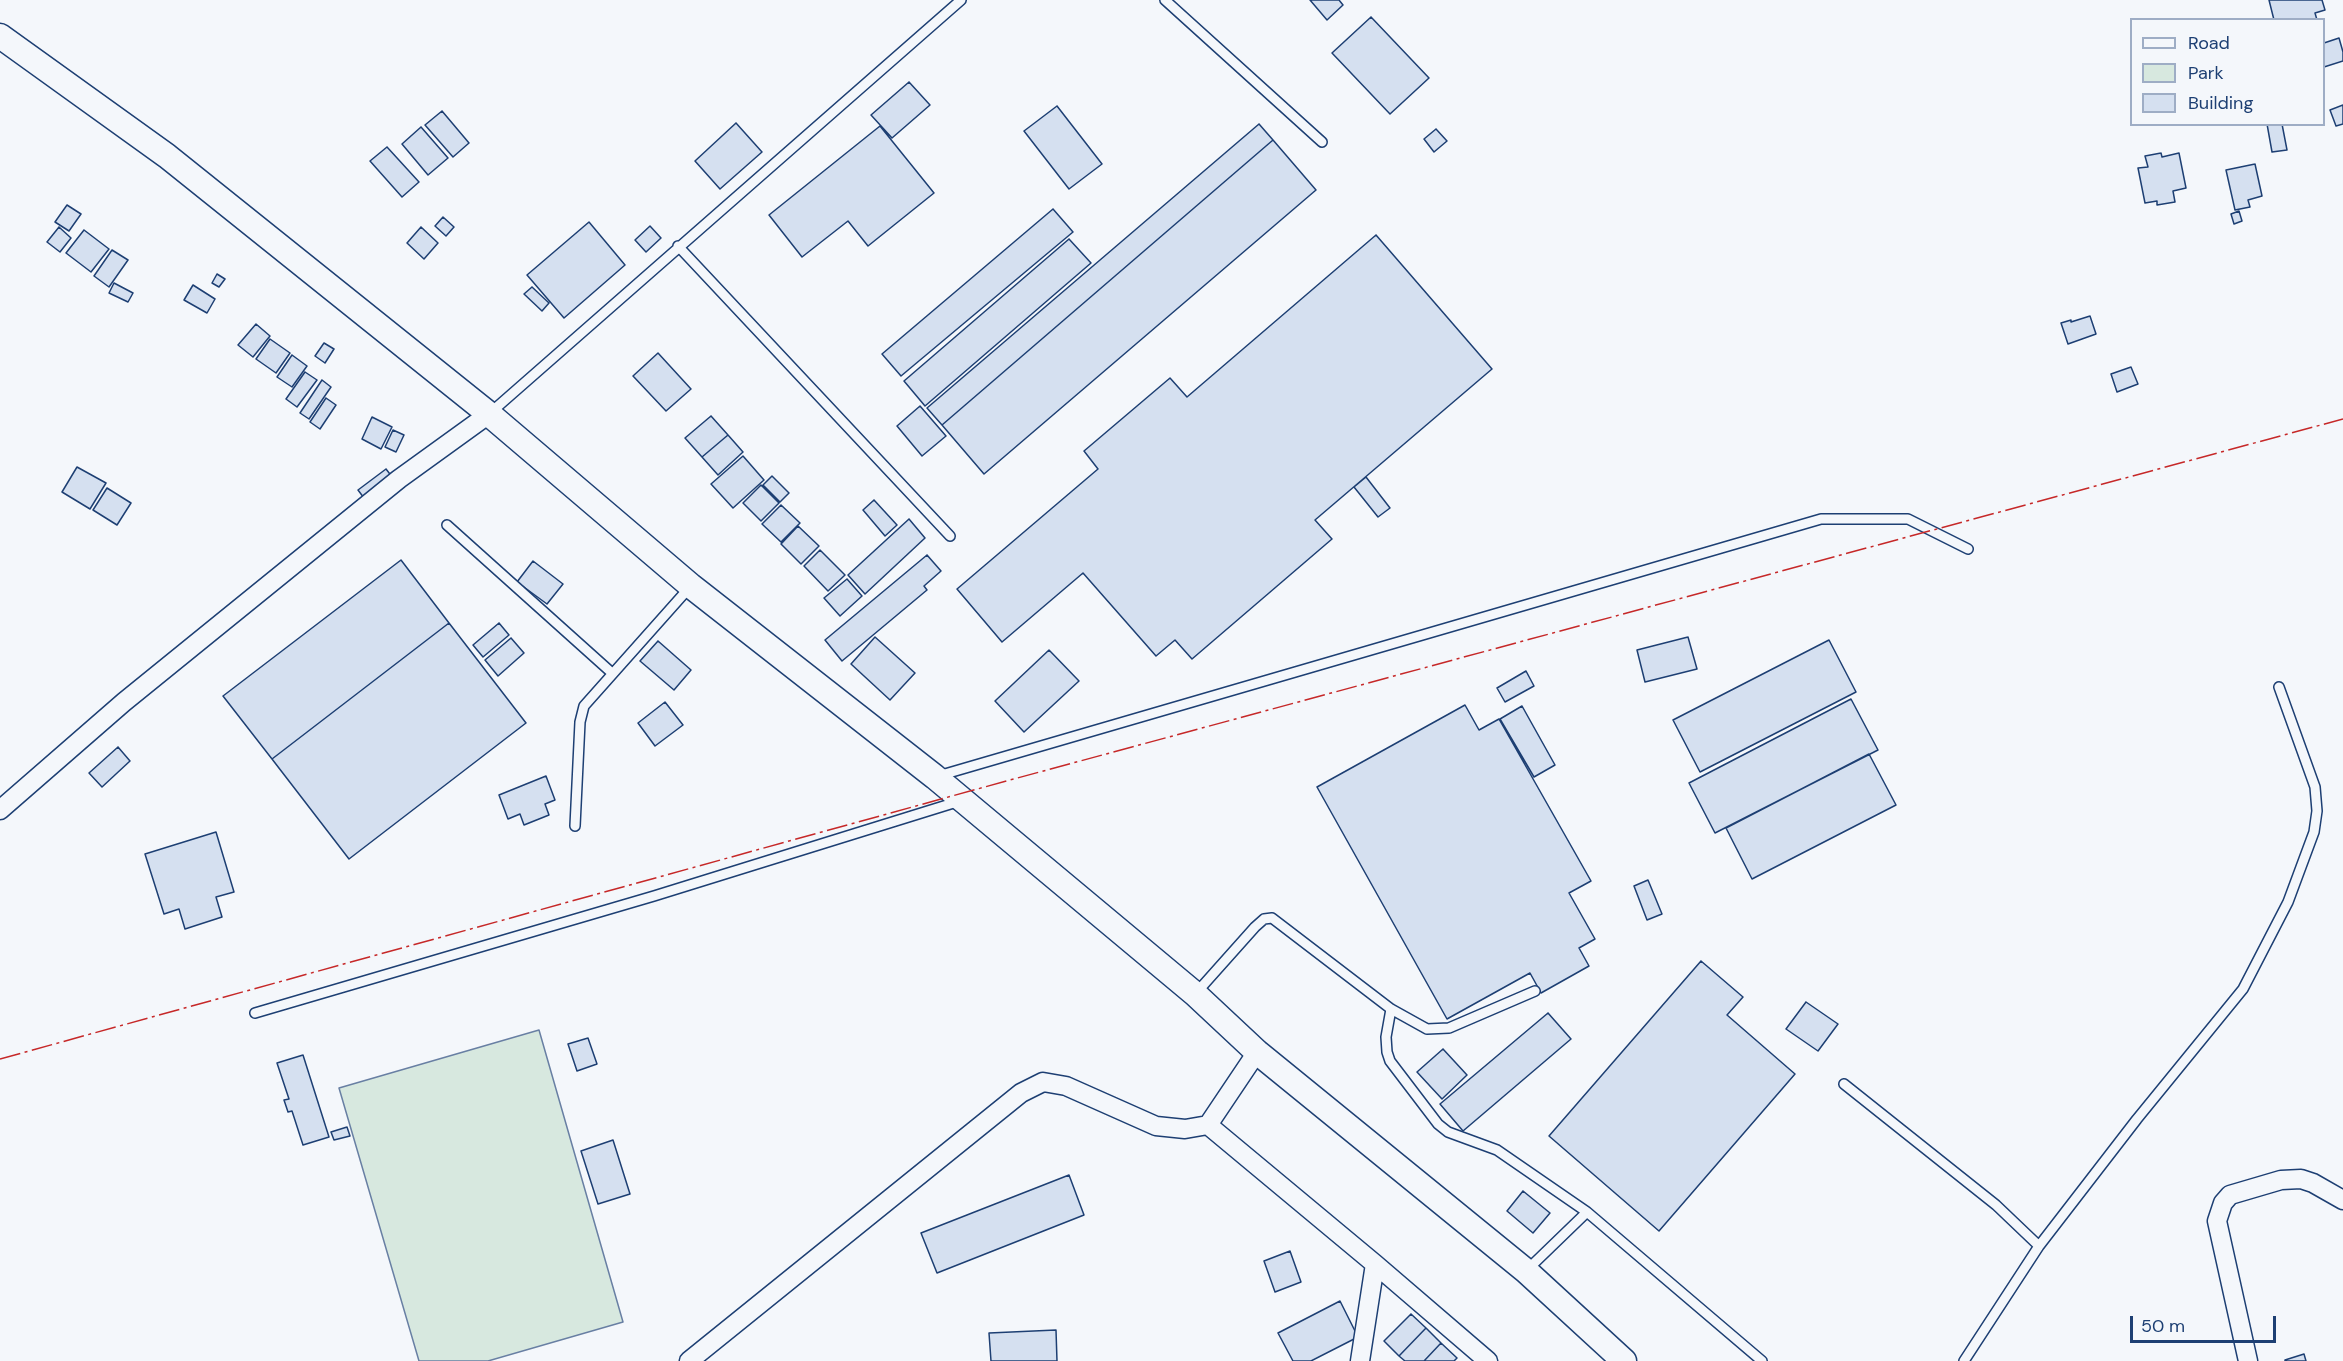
<!DOCTYPE html>
<html>
<head>
<meta charset="utf-8">
<style>
  body { margin:0 }
  #map { position:relative; width:2343px; height:1361px; overflow:hidden; background:#f4f7fb; font-family:"DM Sans",sans-serif }
  canvas { display:block }
  .legend { position:absolute; left:2130px; top:18px; width:195px; height:108px; box-sizing:border-box; background:#f4f7fb; border:2px solid #9eadc5; margin:0; padding:8px 10px; list-style:none; font-size:18px; color:#1d3f73 }
  .legend li { display:flex; align-items:center; gap:12px; height:30px }
  .legend b { width:30px; border:2px solid #9eadc5 }
  .scale { position:absolute; left:2130px; top:1316px; width:146px; height:27px; box-sizing:border-box; border:3px solid #1d3f73; border-top:0; padding-left:8px; font-size:18px; line-height:21px; white-space:nowrap; color:#1d3f73; -webkit-text-stroke:4px #f4f7fb; paint-order:stroke }
</style>
</head>
<body>
<div id="map">
<canvas width="2343" height="1361"></canvas>
<ul class="legend">
<li><b style="height:8px;background:#f4f7fb"></b>Road</li>
<li><b style="height:16px;background:#d7e8df"></b>Park</li>
<li><b style="height:16px;background:#d5e0f0"></b>Building</li>
</ul>
<div class="scale">50 m</div>
</div>
<script>
const c = document.querySelector('canvas').getContext('2d');
c.lineJoin = 'round';
function fillPath(path, color) {
  c.fillStyle = color;
  c.fill(path, 'evenodd');
}
function toPath(rows) {
  const path = new Path2D();
  for (const r of rows) {
    path.moveTo(r[0], r[1]);
    for (let i = 2; i < r.length; i += 2) path.lineTo(r[i], r[i + 1]);
  }
  return path;
}
function strokePath(path, color, width, dash) {
  c.strokeStyle = color;
  c.lineWidth = width;
  c.lineCap = dash ? 'butt' : 'round';
  c.setLineDash(dash || []);
  c.stroke(path);
}
const green = toPath([
  [539,1030,623,1322,488,1361,419,1361,339,1088,539,1030]
]);
const building = toPath([
  [1310,0,1339,0,1343,5,1327,20,1310,0],
  [2269,0,2322,0,2325,10,2315,13,2317,20,2274,20,2269,0],
  [1371,17,1429,78,1390,114,1332,53,1371,17],
  [2339,38,2343,52,2343,61,2324,67,2324,43,2339,38],
  [909,82,930,105,892,138,871,115,909,82],
  [2343,105,2343,124,2336,126,2330,110,2343,105],
  [1057,106,1102,164,1069,189,1024,131,1057,106],
  [442,111,469,143,453,157,425,125,442,111],
  [736,123,762,152,720,189,695,161,736,123],
  [1259,124,1273,140,942,425,927,408,1259,124],
  [2267,124,2282,124,2287,150,2272,152,2267,124],
  [880,126,934,193,868,246,848,221,802,257,769,215,880,126],
  [421,127,448,158,428,175,402,144,421,127],
  [1436,129,1447,141,1434,152,1424,139,1436,129],
  [1273,140,1316,190,984,474,942,425,1273,140],
  [387,147,419,182,402,197,370,161,387,147],
  [2161,153,2162,157,2179,153,2186,188,2173,191,2175,202,2157,205,2157,201,2145,203,2138,168,2148,167,2145,156,2161,153],
  [2255,164,2262,196,2248,200,2250,207,2235,210,2226,170,2255,164],
  [67,205,81,214,69,231,55,222,67,205],
  [1053,209,1073,232,901,376,882,354,1053,209],
  [2239,211,2242,221,2234,224,2231,214,2239,211],
  [443,217,454,227,446,236,435,226,443,217],
  [589,222,625,265,564,318,527,275,589,222],
  [650,226,661,238,646,252,635,240,650,226],
  [59,227,71,238,60,252,47,242,59,227],
  [421,227,438,243,424,259,407,243,421,227],
  [84,230,109,249,91,272,66,253,84,230],
  [1376,235,1492,369,1315,520,1332,539,1192,659,1175,640,1156,656,1083,573,1002,642,957,589,1098,469,1084,451,1170,378,1187,397,1376,235],
  [1069,239,1091,263,925,406,904,381,1069,239],
  [112,250,128,260,109,287,94,276,112,250],
  [217,274,225,279,219,287,212,283,217,274],
  [114,283,133,293,128,302,109,293,114,283],
  [193,285,215,299,207,313,184,300,193,285],
  [532,287,549,303,542,311,524,294,532,287],
  [2090,316,2096,334,2068,344,2061,323,2071,320,2071,322,2090,316],
  [256,324,270,336,253,357,238,345,256,324],
  [270,339,290,353,276,373,256,359,270,339],
  [324,343,334,349,325,363,315,356,324,343],
  [658,353,691,389,666,411,633,376,658,353],
  [292,355,307,366,292,387,277,377,292,355],
  [2131,367,2138,384,2117,392,2111,374,2131,367],
  [305,372,317,380,297,407,286,399,305,372],
  [322,380,331,387,309,419,300,413,322,380],
  [326,398,336,405,320,429,310,422,326,398],
  [920,406,946,436,922,456,897,426,920,406],
  [711,416,728,435,702,457,685,438,711,416],
  [372,417,392,427,381,449,362,439,372,417],
  [393,430,404,435,396,452,385,447,393,430],
  [728,435,743,452,718,475,702,457,728,435],
  [743,456,764,480,733,508,711,484,743,456],
  [77,467,106,483,90,509,62,492,77,467],
  [386,469,393,478,364,498,358,490,386,469],
  [772,476,789,493,780,502,763,485,772,476],
  [1366,477,1390,508,1378,517,1354,487,1366,477],
  [761,485,779,503,761,521,743,503,761,485],
  [107,488,131,503,117,525,93,510,107,488],
  [874,500,897,525,885,536,863,510,874,500],
  [781,505,800,523,781,542,762,524,781,505],
  [909,519,925,538,865,594,848,575,909,519],
  [798,526,819,546,801,564,781,544,798,526],
  [820,550,845,575,828,591,804,566,820,550],
  [927,555,941,571,924,586,927,590,842,661,825,640,927,555],
  [401,560,449,623,272,759,223,696,401,560],
  [533,561,563,584,547,604,517,582,533,561],
  [847,579,862,596,840,616,824,598,847,579],
  [449,623,526,723,349,859,272,759,449,623],
  [499,623,509,635,483,657,473,645,499,623],
  [875,637,915,673,890,700,851,664,875,637],
  [1688,637,1697,669,1645,682,1637,650,1688,637],
  [511,638,524,653,498,676,485,660,511,638],
  [1829,640,1856,692,1700,772,1673,720,1829,640],
  [658,641,691,670,674,690,640,661,658,641],
  [1049,650,1079,681,1024,732,995,701,1049,650],
  [1526,671,1534,686,1505,702,1497,688,1526,671],
  [1851,699,1878,750,1715,833,1689,783,1851,699],
  [665,702,683,725,655,746,638,723,665,702],
  [1465,705,1479,730,1499,719,1591,881,1569,893,1595,939,1579,948,1589,966,1541,993,1530,973,1447,1019,1317,787,1465,705],
  [1522,706,1555,765,1534,777,1500,719,1522,706],
  [118,747,130,761,102,787,89,773,118,747],
  [1869,754,1896,805,1752,879,1726,828,1869,754],
  [546,776,555,800,545,804,549,815,524,825,520,814,508,819,499,795,546,776],
  [216,832,234,892,216,897,222,917,185,929,179,909,164,914,145,854,216,832],
  [1648,880,1662,914,1647,920,1634,886,1648,880],
  [1701,961,1743,997,1727,1015,1795,1074,1659,1231,1549,1136,1701,961],
  [1806,1002,1838,1024,1818,1051,1786,1029,1806,1002],
  [1548,1013,1571,1039,1463,1131,1440,1104,1548,1013],
  [588,1038,597,1064,577,1071,568,1044,588,1038],
  [1443,1049,1467,1075,1442,1099,1417,1072,1443,1049],
  [303,1055,329,1137,303,1145,292,1111,288,1112,284,1100,289,1099,277,1063,303,1055],
  [347,1127,350,1136,334,1140,331,1132,347,1127],
  [613,1140,630,1194,598,1204,581,1151,613,1140],
  [1069,1175,1084,1215,937,1273,921,1233,1069,1175],
  [1523,1191,1550,1213,1533,1233,1507,1211,1523,1191],
  [1290,1251,1301,1282,1275,1292,1264,1261,1290,1251],
  [1340,1301,1358,1337,1311,1361,1293,1361,1278,1333,1340,1301],
  [1411,1314,1426,1328,1399,1356,1384,1341,1411,1314],
  [1426,1328,1441,1343,1424,1361,1405,1361,1399,1356,1426,1328],
  [1056,1330,1057,1361,991,1361,989,1333,1056,1330],
  [1441,1343,1457,1358,1454,1361,1424,1361,1441,1343],
  [2304,1354,2306,1361,2285,1361,2285,1360,2304,1354]
]);
const service = toPath([
  [1165,0,1322,142],
  [678,246,950,536],
  [489,414,961,0],
  [447,525,612,673],
  [938,776,1821,519,1908,519,1968,549],
  [575,826,580,722,584,706,689,588],
  [1197,992,1255,927,1264,919,1272,918,1391,1009,1427,1029,1449,1028,1535,991],
  [1391,1009,1386,1037,1387,1052,1390,1061,1438,1124,1448,1132,1497,1150,1587,1212],
  [255,1013,654,896,960,801],
  [1844,1084,1996,1205,2039,1246,1964,1361],
  [2039,1246,2137,1119,2243,989,2288,902,2314,832,2317,811,2315,787,2279,687],
  [1526,1271,1587,1212,1762,1361]
]);
const minor = toPath([
  [0,810,124,702,399,479,489,414],
  [1208,1125,1375,1264,1488,1361],
  [689,1361,1021,1093,1043,1082,1066,1086,1156,1126,1185,1129,1208,1125,1257,1052],
  [1360,1361,1375,1264],
  [2248,1361,2217,1221,2223,1203,2230,1195,2281,1180,2301,1179,2313,1183,2343,1200]
]);
const secondary = toPath([
  [0,36,167,156,489,414,691,586,935,777,1195,994,1257,1052,1526,1271,1624,1361]
]);
const power = toPath([
  [0,1059,1010,780,2343,419]
]);
fillPath(green, '#d7e8df');
strokePath(green, '#687fa3', 1.5);
fillPath(building, '#d5e0f0');
strokePath(building, '#1d3f73', 1.5);
strokePath(service, '#1d3f73', 12);
strokePath(minor, '#1d3f73', 21);
strokePath(secondary, '#1d3f73', 27);
strokePath(service, '#f4f7fb', 9);
strokePath(minor, '#f4f7fb', 18);
strokePath(secondary, '#f4f7fb', 24);
strokePath(power, '#c62828', 1.5, [21, 4.5, 3, 4.5]);
</script>
</body>
</html>
